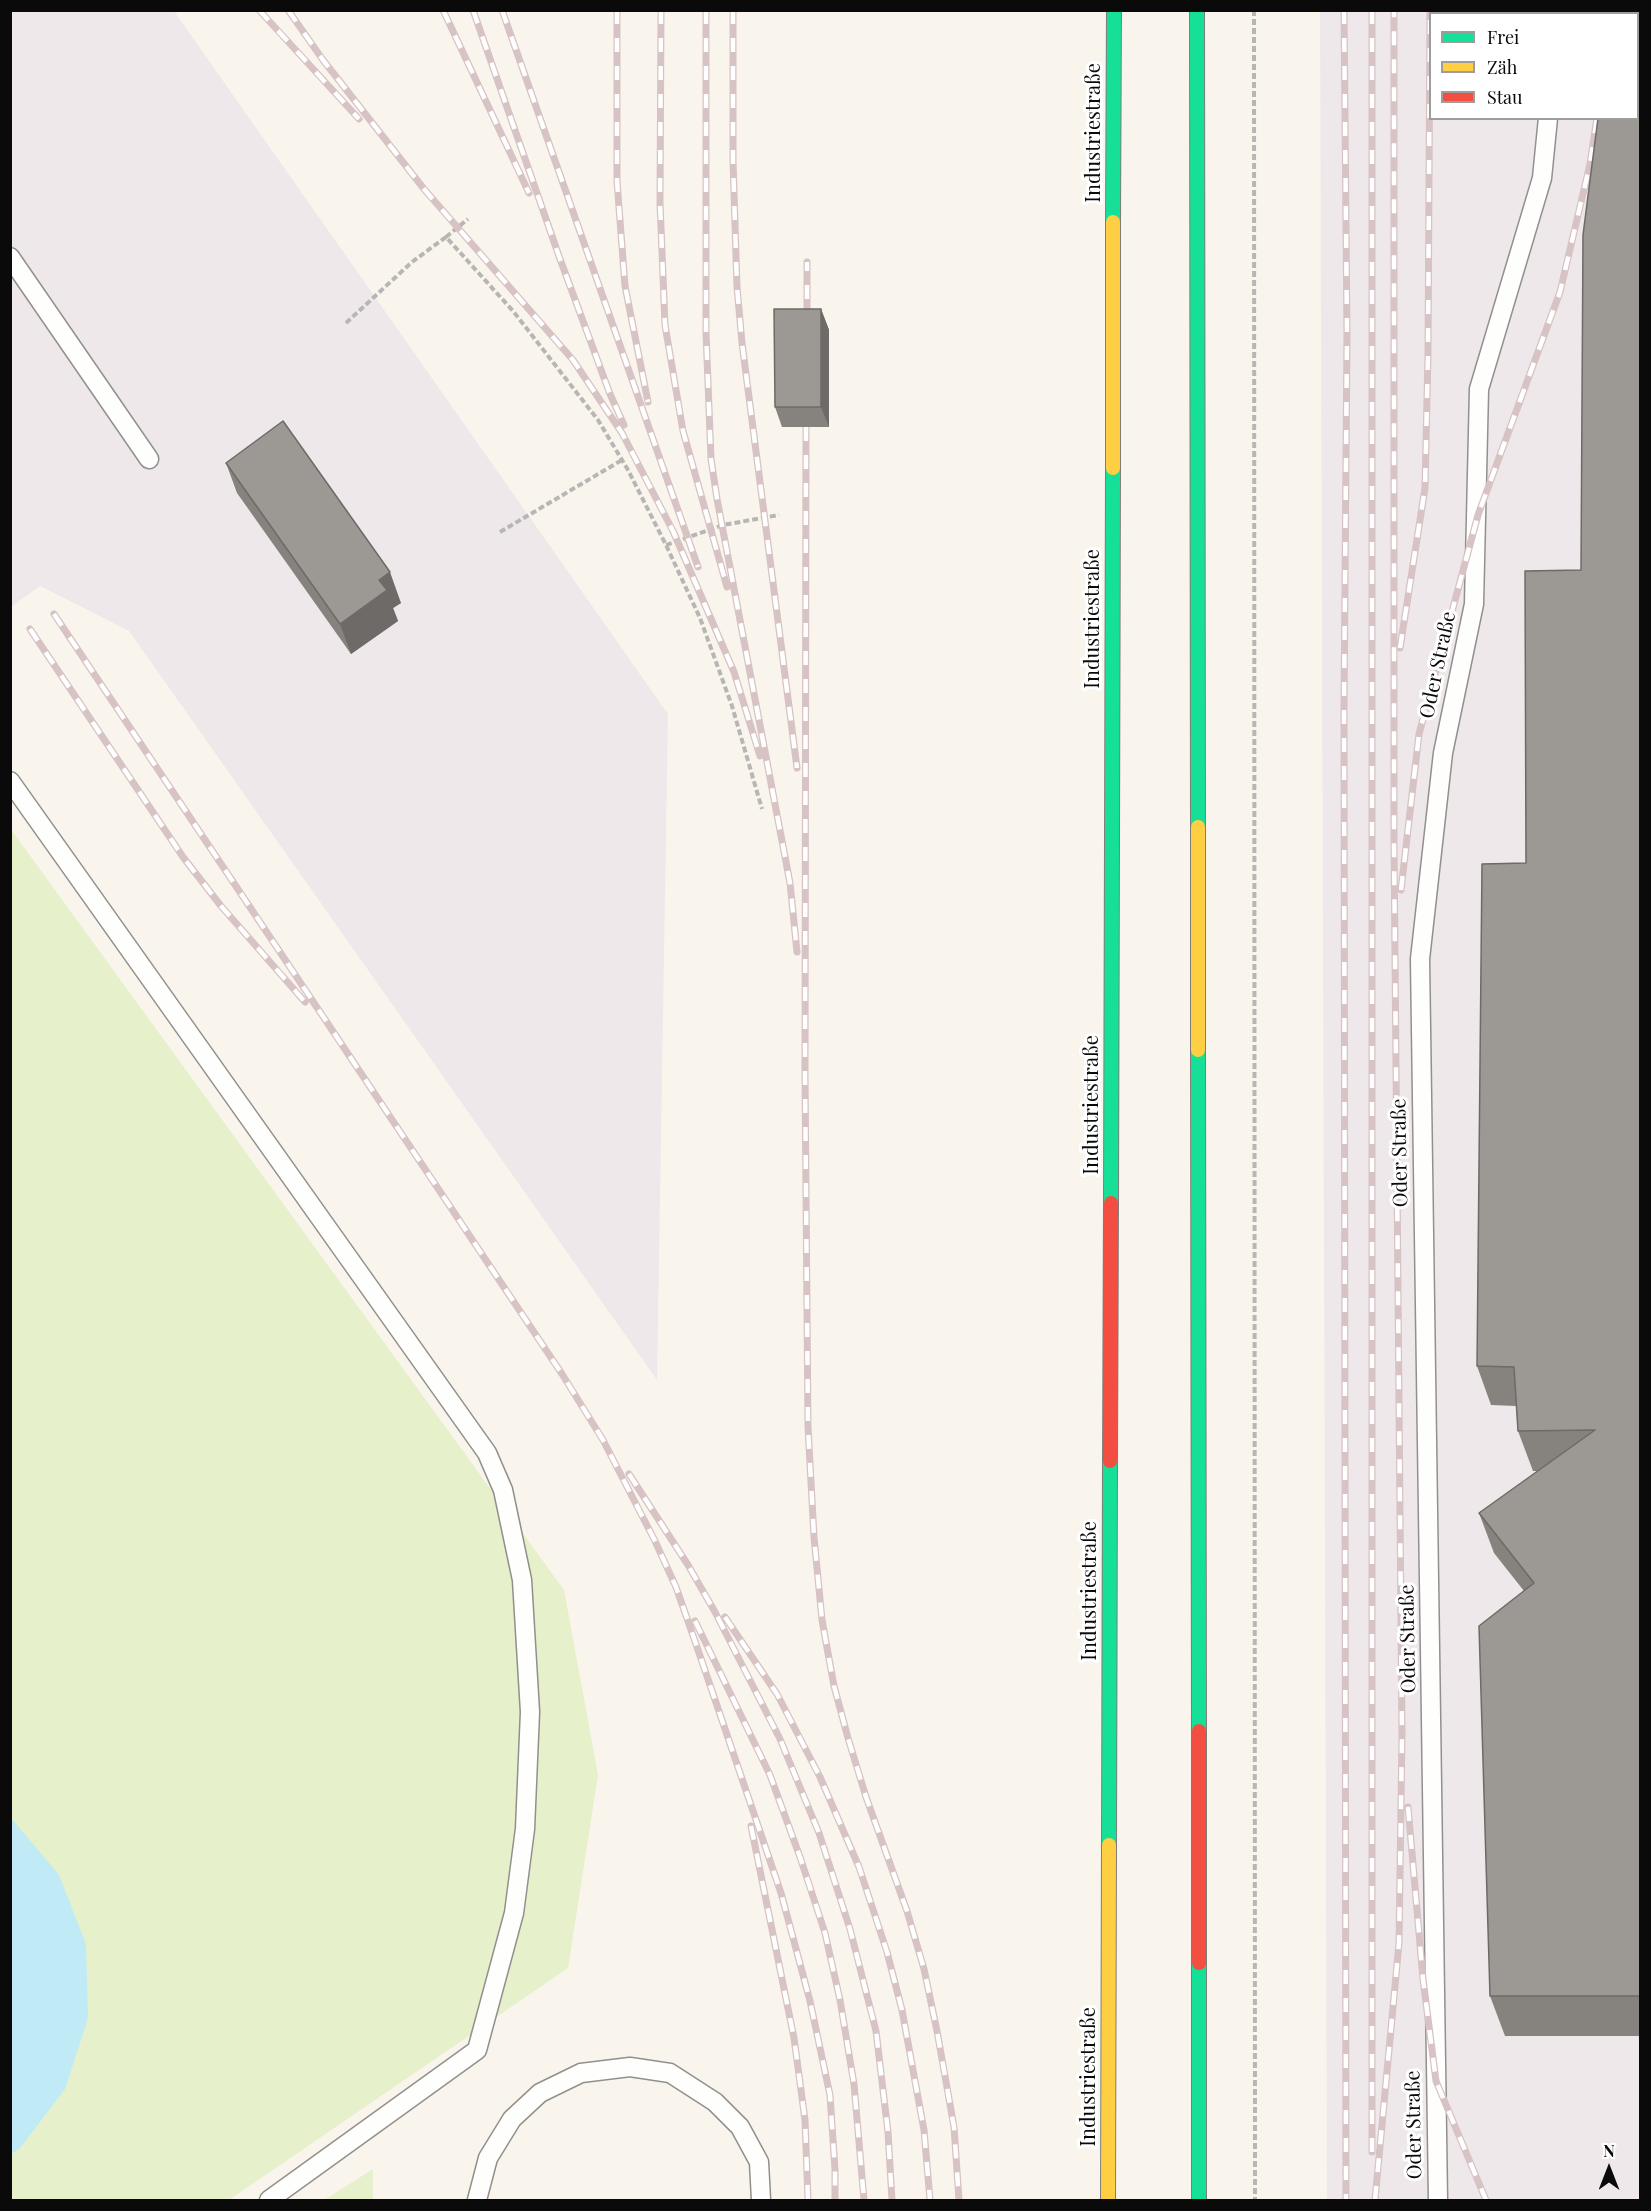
<!DOCTYPE html>
<html>
<head>
<meta charset="utf-8">
<style>
  body { margin:0 }
  #map { position:relative; width:1651px; height:2211px; overflow:hidden; background:#f9f5ed; font-family:"Playfair Display",serif }
  canvas { display:block }
  .frame { position:absolute; inset:0; border:12px solid #0a0a0a; pointer-events:none }
  .legend { position:absolute; left:1429px; top:12px; width:210px; height:108px; box-sizing:border-box; background:#fff; border:2px solid #9d9d9d; margin:0; padding:8px 10px; list-style:none; font-size:18px; color:#0a0a0a }
  .legend li { display:flex; align-items:center; gap:12px; height:30px }
  .legend b { width:30px; border:2px solid #9d9d9d }
  .north { position:absolute; left:1579px; top:2139px; width:60px; height:60px; -webkit-text-stroke:4px #fff; paint-order:stroke; rotate:0deg; font-size:16px; font-weight:700; line-height:24px; text-align:center; color:#0a0a0a }
  .north::after { content:''; display:block; margin:auto; width:21px; height:27px; background:#0a0a0a; clip-path:polygon(50% 0,100% 100%,50% 72%,0 100%) }
</style>
</head>
<body>
<div id="map">
<canvas width="1651" height="2211"></canvas>
<div class="frame"></div>
<ul class="legend">
<li><b style="height:8px;background:#16e098"></b>Frei</li>
<li><b style="height:8px;background:#ffcf43"></b>Zäh</li>
<li><b style="height:8px;background:#f24e42"></b>Stau</li>
</ul>
<div class="north">N</div>
</div>
<script>
const c = document.querySelector('canvas').getContext('2d');
c.lineJoin = 'round';
function fillPath(path, color) {
  c.fillStyle = color;
  c.fill(path, 'evenodd');
}
function toPath(rows) {
  const path = new Path2D();
  for (const r of rows) {
    path.moveTo(r[0], r[1]);
    for (let i = 2; i < r.length; i += 2) path.lineTo(r[i], r[i + 1]);
  }
  return path;
}
function strokePath(path, color, width, dash) {
  c.strokeStyle = color;
  c.lineWidth = width;
  c.lineCap = dash ? 'butt' : 'round';
  c.setLineDash(dash || []);
  c.stroke(path);
}
function write(font, color, halo, rows, align = 'center') {
  c.font = font + ' "Playfair Display",serif';
  c.lineWidth = 6;
  c.setLineDash([]);
  c.textBaseline = 'middle';
  c.strokeStyle = halo;
  c.fillStyle = color;
  for (const [text, x, y, turn = 0] of rows) {
    c.save();
    c.translate(x, y);
    c.rotate((+turn || 0) * Math.PI / 180);
    c.textAlign = isNaN(turn) ? turn : align;
    if (halo) c.strokeText(text, 0, 0);
    c.fillText(text, 0, 0);
    c.restore();
  }
}
const industrial = toPath([
  [11,11,174,11,668,714,657,1380,129,631,40,586,11,607],
  [1320,11,1640,11,1640,2200,1327,2200],
  [1430,14,1638,14,1638,118,1430,118]
]);
const green = toPath([
  [10,828,564,1590,598,1775,568,1968,229,2200,11,2200],
  [373,2169,373,2200,324,2200]
]);
const water = toPath([
  [11,1818,59,1875,86,1944,88,2018,65,2089,20,2148,11,2154]
]);
const path = toPath([
  [1254,10,1255,2200],
  [446,237,468,219],
  [346,323,412,262,446,237,513,311,598,420,628,470,666,545,700,618,732,706,762,809],
  [500,532,622,460],
  [666,545,723,525,779,515]
]);
const lane = toPath([
  [1638,26,1640,26],
  [10,257,149,459],
  [10,781,487,1453,503,1490,522,1580,530,1712,525,1829,514,1913,477,2050,269,2200],
  [477,2200,488,2158,512,2119,540,2093,581,2073,630,2067,670,2073,715,2102,740,2127,759,2162,761,2200],
  [1438,2200,1420,959,1443,753,1474,604,1479,389,1542,178,1548,118]
]);
const fast = toPath([
  [1197,10,1198,827],
  [1113,222,1114,10],
  [1198,1050,1199,1731],
  [1111,1203,1113,468],
  [1109,1845,1110,1461],
  [1199,1963,1199,2200]
]);
const slow = toPath([
  [1113,468,1113,222],
  [1198,827,1198,1050],
  [1108,2200,1109,1845]
]);
const jam = toPath([
  [1110,1461,1111,1203],
  [1199,1731,1199,1963]
]);
const rail = toPath([
  [259,10,359,119],
  [288,10,323,60,424,189,573,360,622,433,673,531,734,672,760,756],
  [443,10,529,193],
  [473,10,560,259,610,394,624,425],
  [502,10,698,567],
  [617,10,617,181,625,286,648,402],
  [661,10,660,203,665,325,683,431,727,587],
  [706,10,706,332,711,459,717,499,790,883,797,952],
  [733,10,733,161,737,287,742,343,797,768],
  [1344,10,1347,334,1344,707,1346,2200],
  [1372,10,1372,2152],
  [1612,10,1612,14],
  [807,327,807,262],
  [806,427,805,1075,808,1427,814,1537,822,1620,834,1686,848,1738,866,1797,907,1911,924,1969,937,2031,954,2127,959,2200],
  [54,614,562,1374,603,1440,655,1541,676,1587,696,1644,781,1893,810,2001,830,2095,835,2170,835,2200],
  [30,629,183,857,221,906,305,1002],
  [1400,648,1425,488,1428,354,1430,10],
  [1401,890,1419,734,1478,515,1560,292,1590,164,1597,118],
  [629,1474,688,1565,715,1612,780,1739,819,1833,850,1929,876,2031,888,2132,892,2200],
  [725,1617,777,1694,820,1777,859,1867,887,1952,902,2010,924,2130,930,2200],
  [695,1621,770,1775,800,1857,825,1933,840,2000,854,2084,864,2200],
  [1408,1807,1423,1979,1436,2081,1486,2200],
  [751,1826,794,2038,805,2120,808,2200],
  [1375,2200,1399,1943,1402,1735,1394,845,1394,10]
]);
const wall = toPath([
  [1641,32,1641,2036,1505,2036,1490,1996,1524,1591,1494,1553,1479,1513,1539,1471,1533,1471,1518,1431,1516,1406,1491,1405,1477,1366,1526,863,1581,570],
  [821,309,829,330,829,427,782,427,775,407],
  [226,463,401,603,393,608,398,621,351,654,237,493]
]);
const shadedWall = toPath([
  [821,309,829,330,829,427,821,407],
  [390,572,401,603,393,608,398,621,351,654,340,624,379,580]
]);
const building = toPath([
  [1638,32,1641,32,1641,1996,1490,1996,1479,1626,1534,1583,1479,1513,1595,1430,1518,1431,1514,1367,1477,1366,1482,864,1526,863,1525,571,1581,570,1583,235,1598,118,1638,118,1638,32],
  [774,309,821,309,821,407,775,407,774,309],
  [283,421,390,572,379,580,387,590,340,624,226,463,283,421]
]);
const streetNames = [
  ["Industriestraße",1094,133,-90],
  ["Industriestraße",1093,619,-90],
  ["Oder Straße",1438,665,-78],
  ["Industriestraße",1092,1105,-90],
  ["Oder Straße",1400,1153,-91],
  ["Industriestraße",1090,1591,-90],
  ["Oder Straße",1408,1639,-91],
  ["Industriestraße",1089,2077,-90],
  ["Oder Straße",1414,2125,-91]
];
fillPath(industrial, '#efe8eb');
fillPath(green, '#e6f0cb');
fillPath(water, '#c0eaf6');
strokePath(lane, '#92908c', 21);
strokePath(fast, '#7f7d7a', 16);
strokePath(slow, '#7f7d7a', 16);
strokePath(jam, '#7f7d7a', 16);
strokePath(path, '#b7b6b5', 4, [6, 3]);
strokePath(lane, '#fefefc', 18);
strokePath(fast, '#16e098', 14);
strokePath(slow, '#ffcf43', 14);
strokePath(jam, '#f24e42', 14);
strokePath(rail, '#d7c2c4', 7);
strokePath(rail, '#fff', 4.5, [14]);
fillPath(wall, '#86837e');
fillPath(shadedWall, '#6d6a67');
fillPath(building, '#9c9893');
strokePath(building, '#6d6a67', 1.5);
write('20px', '#0a0a0a', '#fff', streetNames);
</script>
</body>
</html>
